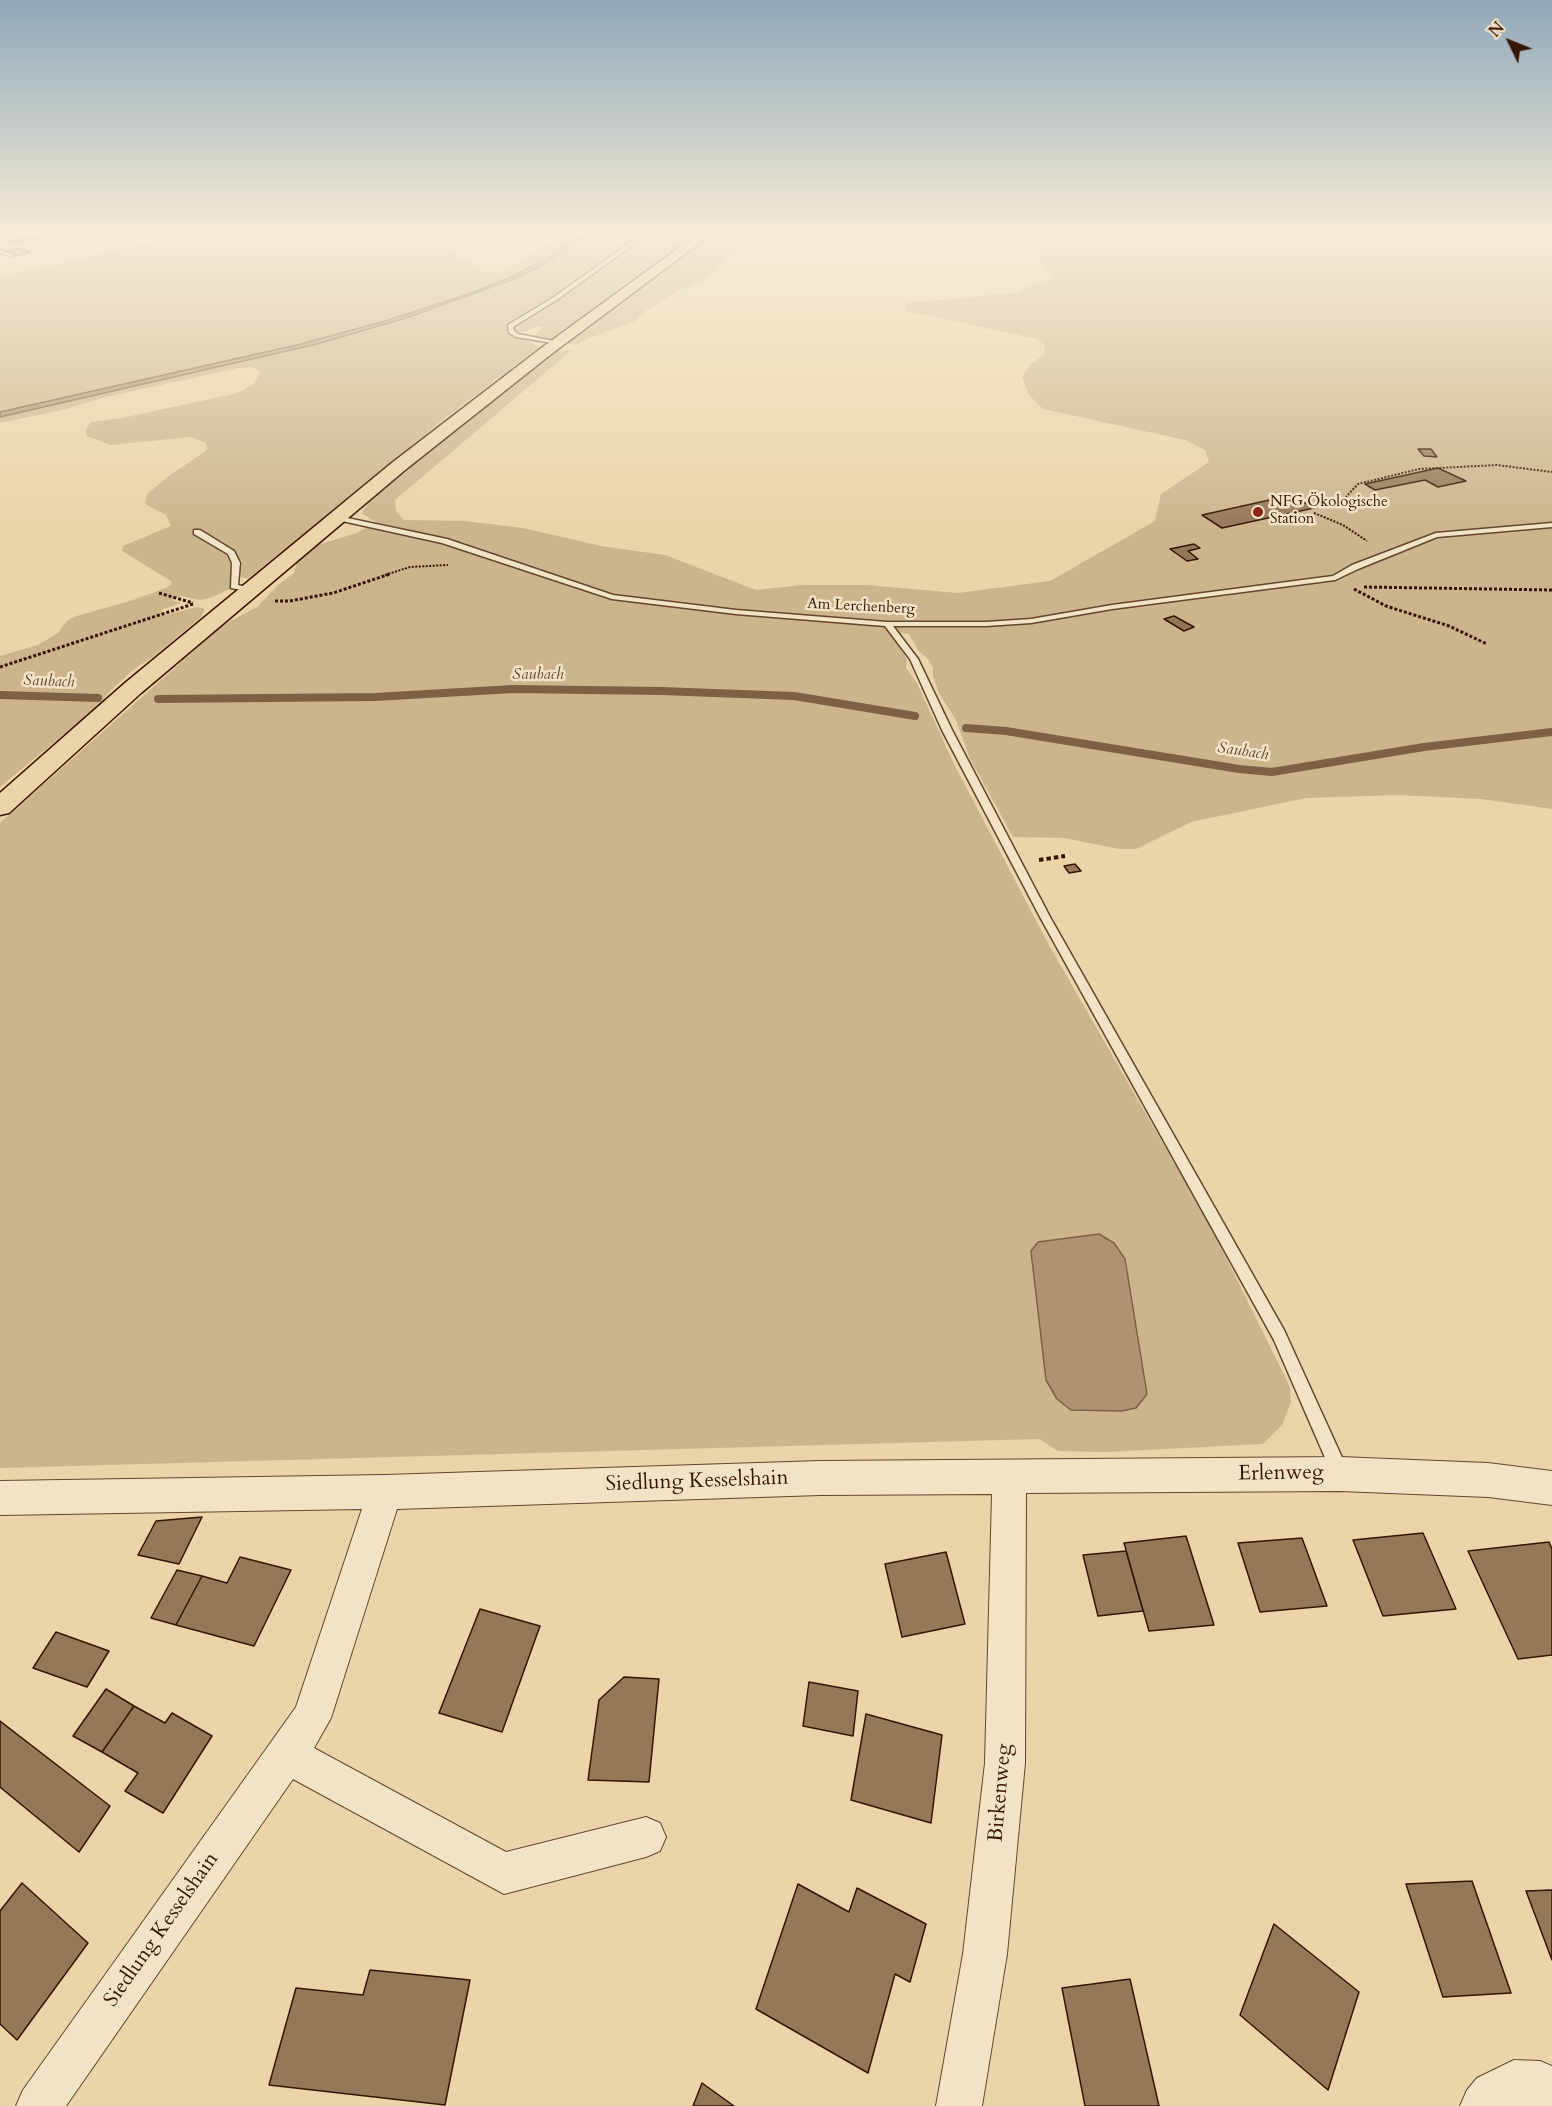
<!DOCTYPE html>
<html>
<head>
<meta charset="utf-8">
<style>
  body { margin:0 }
  #map { position:relative; width:1552px; height:2106px; overflow:hidden; background:#ebd4a9; font-family:Cardo,serif }
  canvas { display:block }
  .north { position:absolute; left:1480px; top:12px; width:60px; height:60px; -webkit-text-stroke:4px #f2e3c7; paint-order:stroke; rotate:313deg; font-size:16px; font-weight:700; line-height:24px; text-align:center; color:#361603 }
  .north::after { content:''; display:block; margin:auto; width:21px; height:27px; background:#361603; clip-path:polygon(50% 0,100% 100%,50% 72%,0 100%) }
</style>
</head>
<body>
<div id="map">
<canvas width="1552" height="2106"></canvas>
<div class="north">N</div>
</div>
<script>
const c = document.querySelector('canvas').getContext('2d');
c.lineJoin = 'round';
function fillPath(path, color) {
  c.fillStyle = color;
  c.fill(path, 'evenodd');
}
function toPath(rows) {
  const path = new Path2D();
  for (const r of rows) {
    path.moveTo(r[0], r[1]);
    for (let i = 2; i < r.length; i += 2) path.lineTo(r[i], r[i + 1]);
  }
  return path;
}
function strokePath(path, color, width, dash) {
  c.strokeStyle = color;
  c.lineWidth = width;
  c.lineCap = dash ? 'butt' : 'round';
  c.setLineDash(dash || []);
  c.stroke(path);
}
function write(font, color, halo, rows, align = 'center') {
  c.font = font + ' Cardo,serif';
  c.lineWidth = 5;
  c.setLineDash([]);
  c.textBaseline = 'middle';
  c.strokeStyle = halo;
  c.fillStyle = color;
  for (const [text, x, y, turn = 0] of rows) {
    c.save();
    c.translate(x, y);
    c.rotate((+turn || 0) * Math.PI / 180);
    c.textAlign = isNaN(turn) ? turn : align;
    if (halo) c.strokeText(text, 0, 0);
    c.fillText(text, 0, 0);
    c.restore();
  }
}
const green = toPath([
  [176,236,445,236,441,243,471,265,488,273,506,270,559,236,694,236,553,339,538,339,535,336,543,327,537,326,524,332,506,331,512,337,529,341,539,347,439,423,248,579,241,577,242,560,230,561,230,589,210,598,200,600,181,596,172,600,181,603,161,610,164,615,197,607,205,609,201,617,154,656,133,670,108,693,102,703,0,787,0,656,38,645,58,633,68,620,77,616,133,600,166,588,172,584,171,581,122,551,123,546,171,526,166,515,145,504,147,494,169,476,207,450,206,443,191,437,111,445,86,436,86,429,91,422,122,418,238,393,253,384,260,374,258,370,251,367,239,368,106,397,62,410,0,423,0,277],
  [713,236,738,236,742,244,711,275,701,281,676,292,641,314,635,322,589,338,577,345,569,344,569,341],
  [1065,236,1552,236,1552,809,1481,799,1398,795,1306,798,1191,822,1136,849,1119,849,1065,838,1013,837,970,759,956,720,940,695,933,677,933,668,929,660,918,650,909,634,889,630,907,660,906,668,917,683,954,764,1050,947,1211,1227,1290,1387,1291,1402,1282,1425,1263,1444,1106,1452,1058,1451,1039,1439,0,1468,0,823,223,625,257,607,279,584,294,573,297,561,304,554,317,545,357,533,376,522,361,513,371,500,498,396,557,351,572,350,395,500,396,511,404,520,464,521,523,528,601,546,665,555,756,590,803,585,867,585,958,593,1050,581,1155,521,1161,494,1209,462,1205,450,1185,440,1043,409,1029,395,1022,377,1031,364,1044,355,1045,346,1038,339,906,311,904,307,907,303,1014,293,1053,277,1037,256,1042,246]
]);
const water = toPath([
  [582,236,587,236,542,266,514,279,406,318,317,344,0,417,0,412,301,344,392,319,474,292,513,276,543,261,582,236],
  [1099,1234,1114,1243,1125,1259,1147,1394,1136,1408,1122,1411,1071,1410,1057,1399,1046,1380,1031,1251,1038,1242,1099,1234]
]);
const stream = toPath([
  [0,695,98,698],
  [158,699,375,697,513,689,661,691,794,696,915,716],
  [966,728,1006,731,1239,769,1272,772,1424,747,1552,732]
]);
const building = toPath([
  [33,236,42,237,11,244,6,242,33,236],
  [20,248,30,252,16,256,6,251,20,248],
  [1418,449,1431,449,1437,457,1424,456,1418,449],
  [1438,468,1466,481,1438,487,1425,480,1375,490,1365,484,1438,468],
  [1292,495,1314,508,1222,528,1202,515,1292,495],
  [1194,544,1200,548,1188,551,1198,559,1187,561,1170,549,1194,544],
  [1174,616,1194,627,1184,631,1164,619,1174,616],
  [1075,864,1081,871,1069,873,1064,866,1075,864],
  [202,1517,179,1564,138,1555,156,1521,202,1517],
  [1423,1533,1456,1609,1383,1616,1353,1540,1423,1533],
  [1186,1536,1214,1625,1149,1631,1124,1543,1186,1536],
  [1302,1538,1327,1606,1260,1612,1238,1543,1302,1538],
  [1549,1542,1552,1549,1552,1655,1518,1659,1468,1551,1549,1542],
  [1126,1551,1143,1611,1098,1616,1083,1555,1126,1551],
  [946,1552,965,1624,902,1637,885,1564,946,1552],
  [240,1557,291,1570,254,1646,176,1625,202,1576,227,1583,240,1557],
  [177,1570,202,1576,176,1625,151,1618,177,1570],
  [480,1609,540,1626,502,1732,439,1713,480,1609],
  [56,1632,109,1651,87,1687,33,1668,56,1632],
  [624,1677,659,1679,649,1782,588,1780,599,1700,624,1677],
  [809,1682,858,1691,853,1736,803,1726,809,1682],
  [106,1689,134,1706,102,1752,73,1736,106,1689],
  [134,1706,165,1723,172,1713,212,1736,163,1813,125,1791,138,1773,102,1752,134,1706],
  [866,1714,942,1735,931,1823,851,1800,866,1714],
  [0,1721,110,1806,79,1852,0,1787,0,1721],
  [1472,1881,1511,1993,1443,1997,1406,1884,1472,1881],
  [22,1883,88,1943,17,2040,0,2024,0,1911,22,1883],
  [798,1884,849,1912,857,1888,926,1924,910,1982,895,1974,868,2073,756,2009,798,1884],
  [1552,1890,1552,1960,1526,1891,1552,1890],
  [1274,1924,1359,1992,1328,2090,1240,2015,1274,1924],
  [370,1970,470,1980,445,2105,269,2085,296,1988,363,1995,370,1970],
  [1130,1979,1159,2106,1085,2106,1062,1988,1130,1979],
  [702,2083,734,2106,693,2106,702,2083]
]);
const pathFar3 = toPath([
  [1543,236,1552,237]
]);
const pathFar2 = toPath([
  [1322,504,1345,498,1358,484,1419,469,1497,465,1552,472],
  [1314,513,1343,525,1367,541],
  [385,575,410,567,448,565]
]);
const pathFar1 = toPath([
  [1364,587,1552,590],
  [1354,589,1386,606,1449,626,1487,644],
  [159,593,193,603],
  [275,601,290,601,333,593,390,574],
  [0,667,193,604]
]);
const path = toPath([
  [1039,860,1065,856]
]);
const service = toPath([
  [634,240,638,241,558,299,513,327,514,331,518,334,559,342,559,344,516,337,509,333,508,325,554,297,634,240],
  [0,250,14,255,14,256,12,257,0,253,0,250],
  [333,515,447,539,613,595,736,610,887,622,986,622,1031,619,1112,605,1333,576,1352,565,1436,533,1552,523,1552,527,1437,537,1358,569,1335,580,1112,609,1031,623,986,626,893,626,918,659,952,730,1050,917,1284,1330,1345,1464,1347,1470,1345,1476,1339,1478,1333,1476,1274,1340,1040,917,942,730,910,659,885,626,736,614,612,599,442,543,333,519,333,515],
  [194,530,200,530,234,551,240,563,238,585,251,588,251,592,231,588,232,563,228,554,194,534,194,530]
]);
const minor = toPath([
  [1340,1457,1488,1463,1552,1471,1552,1505,1488,1497,1340,1491,1026,1493,1025,1763,1007,1954,982,2106,936,2106,963,1954,985,1763,992,1494,820,1495,397,1509,331,1718,314,1748,506,1852,646,1817,660,1823,666,1837,660,1851,646,1857,504,1894,293,1779,66,2106,16,2106,23,2090,296,1707,362,1509,0,1515,0,1481,385,1475,820,1461,1340,1457],
  [1514,2060,1540,2061,1552,2066,1552,2106,1460,2106,1467,2090,1477,2078,1514,2060]
]);
const primary = toPath([
  [695,236,709,236,550,355,405,470,141,693,9,813,0,815,0,793,125,683,393,462,540,349,695,236]
]);
const markers = [
  [1258,512,6,"#8f2418"]
];
const farPoinames = [
  ["NFG Ökologische",1270,503],
  ["Station",1270,520]
];
const farStreetnames = [
  ["Am Lerchenberg",861,607,3]
];
const farWaternames = [
  ["Saubach",538,675],
  ["Saubach",49,682,2],
  ["Saubach",1243,752,8]
];
const nearStreetnames = [
  ["Erlenweg",1281,1474,-1],
  ["Siedlung Kesselshain",697,1482,-2],
  ["Birkenweg",1001,1793,-85],
  ["Siedlung Kesselshain",162,1930,-55]
];
fillPath(green, '#ccb48d');
fillPath(water, '#ad9371');
strokePath(water, '#7d6145', 1.5);
strokePath(stream, '#7d6145', 8);
fillPath(building, '#947959');
strokePath(building, '#361603', 1.5);
strokePath(service, '#63462c', 3);
strokePath(minor, '#63462c', 2);
strokePath(primary, '#361603', 3);
strokePath(pathFar3, '#361603', 1.5, [2, 1.5]);
strokePath(pathFar2, '#361603', 2, [2, 1.5]);
strokePath(pathFar1, '#361603', 3, [3, 2]);
strokePath(path, '#361603', 4, [4.5, 3]);
fillPath(service, '#f2e3c7');
fillPath(minor, '#f2e3c7');
fillPath(primary, '#ebd4a9');
const sky = c.createLinearGradient(0, 0, 0, 531);
sky.addColorStop(0, '#90a7b8');
sky.addColorStop(0.44, '#f6ecd8');
sky.addColorStop(1, '#f6ecd800');
c.fillStyle = sky;
c.fillRect(0, 0, 1552, 531);
for (const [x, y, r, color] of markers) {
  const dot = new Path2D();
  dot.arc(x, y, r, 0, 2 * Math.PI);
  c.fillStyle = color;
  c.fill(dot);
  strokePath(dot, '#f2e3c7', 2);
}
write('15px', '#361603', '#f2e3c7', farPoinames, 'left');
write('15px', '#361603', '#f2e3c7', farStreetnames);
write('italic 16px', '#66482f', '#f2e3c7', farWaternames);
write('21px', '#361603', '#f2e3c7', nearStreetnames);
</script>
</body>
</html>
